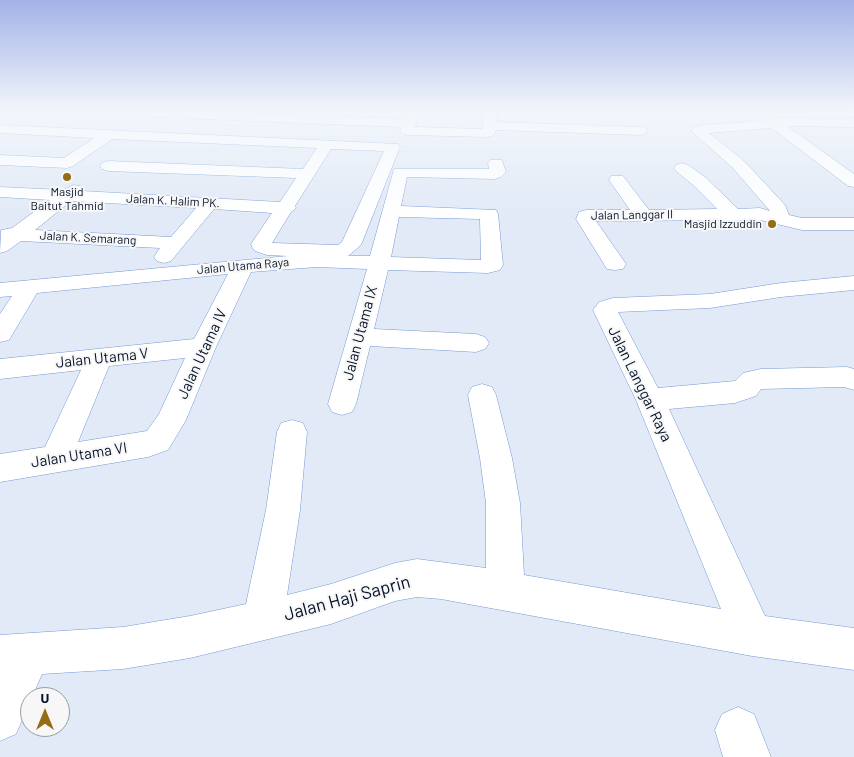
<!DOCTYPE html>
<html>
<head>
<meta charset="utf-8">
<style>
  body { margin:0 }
  #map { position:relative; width:854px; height:757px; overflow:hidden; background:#e2eaf7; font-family:Barlow,sans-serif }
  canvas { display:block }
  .north { position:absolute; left:20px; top:687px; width:50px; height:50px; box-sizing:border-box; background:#f7f7f7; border:1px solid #979ba5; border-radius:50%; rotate:0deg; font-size:14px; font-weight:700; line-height:20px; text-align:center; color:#061229 }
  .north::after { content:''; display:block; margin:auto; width:18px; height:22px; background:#946c16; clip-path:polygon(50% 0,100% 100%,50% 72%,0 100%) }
</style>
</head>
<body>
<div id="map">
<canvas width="854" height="757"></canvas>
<div class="north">U</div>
</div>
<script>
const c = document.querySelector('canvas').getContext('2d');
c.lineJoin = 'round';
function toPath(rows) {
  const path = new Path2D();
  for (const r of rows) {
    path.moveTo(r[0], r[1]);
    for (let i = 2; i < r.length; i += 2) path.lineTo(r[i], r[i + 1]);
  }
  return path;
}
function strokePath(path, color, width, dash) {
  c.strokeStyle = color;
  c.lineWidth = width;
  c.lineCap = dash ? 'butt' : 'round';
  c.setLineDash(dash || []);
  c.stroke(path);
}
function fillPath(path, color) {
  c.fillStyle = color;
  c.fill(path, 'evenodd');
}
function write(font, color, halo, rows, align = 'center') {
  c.font = font + ' Barlow,sans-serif';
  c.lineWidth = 4;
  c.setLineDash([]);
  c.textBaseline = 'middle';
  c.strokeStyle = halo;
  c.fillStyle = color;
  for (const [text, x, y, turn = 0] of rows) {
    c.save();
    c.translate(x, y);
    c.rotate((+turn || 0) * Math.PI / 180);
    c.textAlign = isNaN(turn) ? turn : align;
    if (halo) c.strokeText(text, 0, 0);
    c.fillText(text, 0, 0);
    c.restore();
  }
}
const minor = toPath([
  [123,112,232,112,404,119,405,112,419,112,415,127,482,129,484,112,496,112,496,122,640,127,645,128,647,131,645,134,640,135,496,130,494,135,487,137,407,135,402,134,400,131,401,127,130,116,123,112],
  [759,112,768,112,776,118,854,119,854,127,787,126,854,174,854,187,848,186,772,128,709,133,744,161,785,205,789,215,802,218,854,218,854,230,802,230,760,220,596,221,626,264,623,269,615,270,607,269,576,219,579,212,586,210,630,210,609,180,611,176,623,176,649,210,717,209,693,185,676,171,674,168,676,165,682,163,688,165,705,177,738,209,760,208,770,211,732,167,691,131,693,128,703,125,762,121,756,115,759,112],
  [0,125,398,144,400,147,361,245,348,256,370,256,394,169,489,169,488,163,490,160,502,160,506,172,501,177,495,179,407,177,401,206,496,210,498,214,503,265,500,270,488,273,388,270,374,329,476,334,485,337,489,343,485,349,476,352,370,346,356,404,352,412,342,415,332,412,328,404,367,269,317,267,251,272,216,347,186,420,168,450,148,457,0,482,0,454,45,447,81,370,0,379,0,359,194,339,228,274,37,293,9,340,0,342,0,314,12,296,0,297,0,283,288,256,267,255,255,251,252,247,251,244,272,213,214,209,171,261,164,263,157,261,154,257,160,248,21,241,7,251,0,253,1,230,12,228,50,200,0,197,0,187,63,190,74,185,80,186,82,191,280,202,296,178,108,171,102,169,100,166,102,163,108,161,303,169,317,148,112,139,73,166,67,168,0,165,0,155,64,158,94,138,0,133,0,125],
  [331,149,384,151,342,242,338,245,272,243,291,212,296,208,295,206,331,149],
  [71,201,196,208,171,237,35,230,71,201],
  [399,217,480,219,481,260,391,257,399,217],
  [185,358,159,414,147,431,78,442,109,366,185,358],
  [854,276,854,290,781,297,710,308,618,312,658,388,735,381,743,373,761,369,847,367,854,369,854,390,844,387,761,389,756,396,735,403,669,409,765,616,854,628,854,670,752,656,441,599,417,597,395,601,331,624,190,658,123,669,42,674,32,697,30,697,30,702,16,734,0,741,0,635,123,627,190,616,246,604,266,510,277,432,281,423,292,420,303,423,307,432,300,510,287,595,331,584,395,563,417,559,486,568,486,503,480,458,468,395,472,387,482,384,492,387,496,395,512,458,520,503,524,575,721,609,636,400,593,310,599,302,613,298,710,294,781,283,854,276],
  [738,707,754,714,771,757,723,757,715,730,722,714,738,707]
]);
const markers = [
  [67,177,5,"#946c16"],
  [772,224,5,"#946c16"]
];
const farPoinames = [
  ["Masjid",67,192],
  ["Baitut Tahmid",67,206],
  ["Masjid Izzuddin",762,224,"right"]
];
const farStreetnames = [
  ["Jalan K. Halim PK.",173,201,3],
  ["Jalan Langgar II",632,215,-1],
  ["Jalan K. Semarang",88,238,3],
  ["Jalan Utama Raya",243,266,-5]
];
const streetNames = [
  ["Jalan Utama IX",360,333,-75],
  ["Jalan Utama IV",202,354,-65],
  ["Jalan Utama V",102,358,-6],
  ["Jalan Langgar Raya",640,384,64],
  ["Jalan Utama VI",79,455,-9]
];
const nearStreetnames = [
  ["Jalan Haji Saprin",347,598,-15]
];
strokePath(minor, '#7598d6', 1);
fillPath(minor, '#fff');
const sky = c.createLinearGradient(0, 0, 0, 218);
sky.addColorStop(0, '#a3b2e7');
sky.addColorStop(0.51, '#f2f6fb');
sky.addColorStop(1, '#f2f6fb00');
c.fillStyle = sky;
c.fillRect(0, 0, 854, 218);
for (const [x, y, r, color] of markers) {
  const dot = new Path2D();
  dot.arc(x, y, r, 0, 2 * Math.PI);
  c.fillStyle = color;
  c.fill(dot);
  strokePath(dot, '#f7f7f7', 2);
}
write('12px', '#061229', '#f7f7f7', farPoinames);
write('12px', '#061229', '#f7f7f7', farStreetnames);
write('15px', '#061229', '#f7f7f7', streetNames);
write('18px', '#061229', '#f7f7f7', nearStreetnames);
</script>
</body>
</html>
